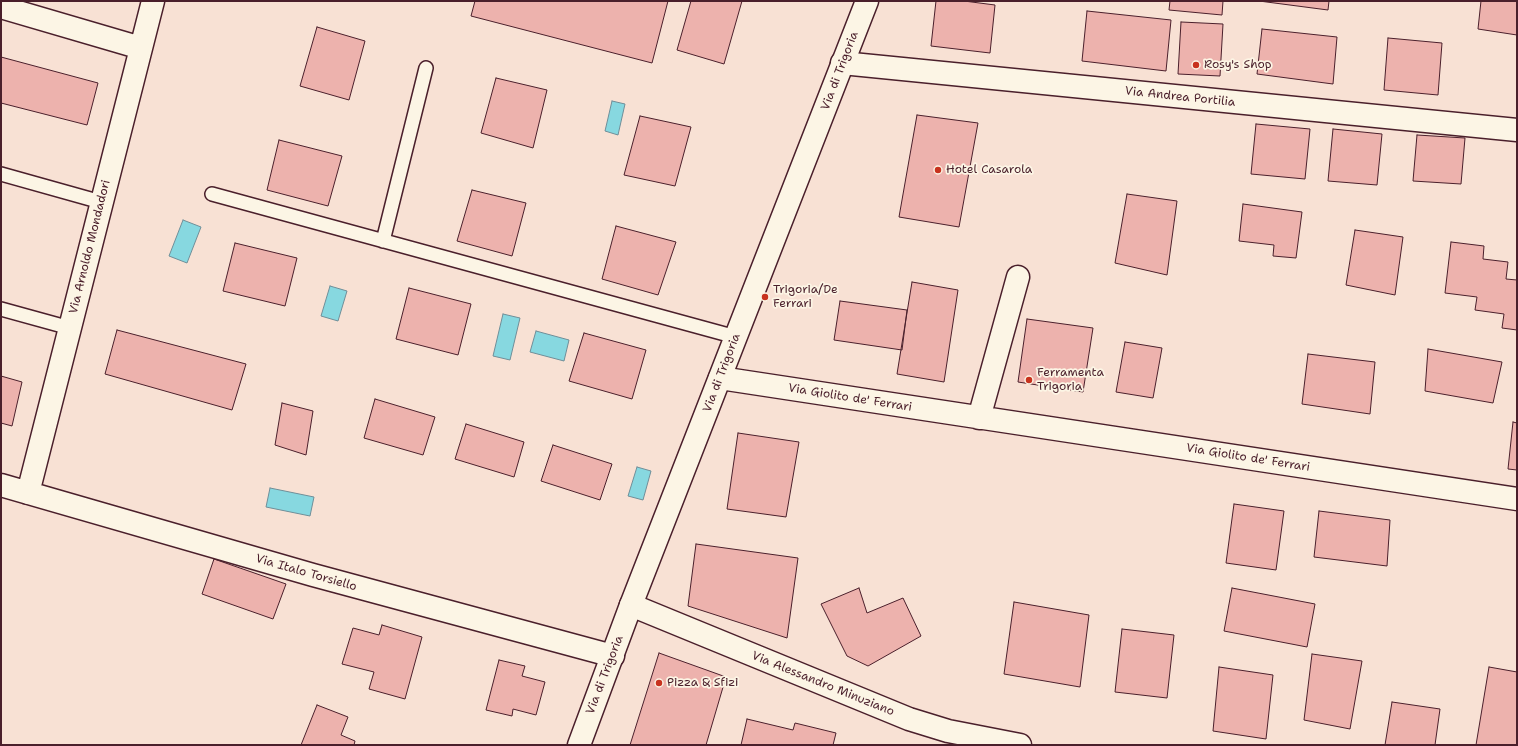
<!DOCTYPE html>
<html>
<head>
<meta charset="utf-8">
<style>
  body { margin:0 }
  #map { position:relative; width:1518px; height:746px; overflow:hidden; background:#f8e1d4; font-family:"Shantell Sans",sans-serif }
  canvas { display:block }
  .frame { position:absolute; inset:0; border:2px solid #4a1f2b; pointer-events:none }
</style>
</head>
<body>
<div id="map">
<canvas width="1518" height="746"></canvas>
<div class="frame"></div>
</div>
<script>
const c = document.querySelector('canvas').getContext('2d');
c.lineJoin = 'round';
function fillPath(path, color) {
  c.fillStyle = color;
  c.fill(path, 'evenodd');
}
function toPath(rows) {
  const path = new Path2D();
  for (const r of rows) {
    path.moveTo(r[0], r[1]);
    for (let i = 2; i < r.length; i += 2) path.lineTo(r[i], r[i + 1]);
  }
  return path;
}
function strokePath(path, color, width, dash) {
  c.strokeStyle = color;
  c.lineWidth = width;
  c.lineCap = dash ? 'butt' : 'round';
  c.setLineDash(dash || []);
  c.stroke(path);
}
function write(font, color, halo, rows, align = 'center') {
  c.font = font + ' "Shantell Sans",sans-serif';
  c.lineWidth = 3.5;
  c.setLineDash([]);
  c.textBaseline = 'middle';
  c.strokeStyle = halo;
  c.fillStyle = color;
  for (const [text, x, y, turn = 0] of rows) {
    c.save();
    c.translate(x, y);
    c.rotate((+turn || 0) * Math.PI / 180);
    c.textAlign = isNaN(turn) ? turn : align;
    if (halo) c.strokeText(text, 0, 0);
    c.fillText(text, 0, 0);
    c.restore();
  }
}
const water = toPath([
  [612,101,625,104,618,135,605,131,612,101],
  [183,220,201,227,187,263,169,256,183,220],
  [330,286,347,291,338,321,321,316,330,286],
  [503,314,520,318,510,360,493,356,503,314],
  [536,331,569,340,564,361,530,352,536,331],
  [637,467,651,471,643,500,628,496,637,467],
  [270,488,314,497,310,516,266,507,270,488]
]);
const building = toPath([
  [475,1,668,1,652,63,471,16,475,1],
  [691,1,742,1,724,64,677,50,691,1],
  [936,1,964,1,995,5,990,53,931,46,936,1],
  [1170,1,1223,1,1222,15,1169,10,1170,1],
  [1259,1,1329,1,1328,10,1259,1],
  [1481,1,1517,1,1517,35,1478,29,1481,1],
  [1087,11,1171,20,1166,71,1082,61,1087,11],
  [1181,22,1223,24,1220,76,1178,74,1181,22],
  [317,27,365,41,349,100,300,86,317,27],
  [1262,29,1337,37,1333,84,1257,74,1262,29],
  [1388,38,1442,43,1438,95,1384,90,1388,38],
  [1,57,98,83,87,125,1,103,1,57],
  [496,78,547,90,533,148,481,133,496,78],
  [917,115,978,123,959,227,899,217,917,115],
  [640,116,691,127,675,186,624,175,640,116],
  [1256,124,1310,129,1305,179,1251,174,1256,124],
  [1333,129,1382,134,1377,185,1328,181,1333,129],
  [1417,135,1465,138,1461,184,1413,181,1417,135],
  [279,140,342,156,328,206,267,190,279,140],
  [472,190,526,203,512,256,457,241,472,190],
  [1127,194,1177,201,1167,275,1115,263,1127,194],
  [1243,204,1302,212,1296,258,1273,256,1274,245,1239,241,1243,204],
  [616,226,676,242,658,295,602,279,616,226],
  [1355,230,1403,237,1395,295,1346,285,1355,230],
  [1451,242,1484,246,1483,259,1508,262,1506,279,1517,280,1517,330,1502,328,1504,314,1475,310,1477,297,1445,293,1451,242],
  [235,243,297,258,285,306,223,291,235,243],
  [912,282,958,290,944,382,897,374,912,282],
  [409,288,471,304,458,355,396,339,409,288],
  [840,301,907,310,902,350,834,340,840,301],
  [1027,319,1093,328,1083,392,1018,382,1027,319],
  [117,330,246,364,232,410,105,374,117,330],
  [584,333,646,350,632,399,569,381,584,333],
  [1125,342,1162,348,1153,398,1116,392,1125,342],
  [1428,349,1502,362,1493,403,1425,391,1428,349],
  [1308,354,1375,362,1370,414,1302,404,1308,354],
  [1,376,22,382,12,426,1,423,1,376],
  [375,399,435,417,423,455,364,438,375,399],
  [282,403,313,411,306,455,275,445,282,403],
  [1513,422,1517,423,1517,470,1508,469,1513,422],
  [466,424,524,442,514,477,455,459,466,424],
  [738,433,799,442,786,517,727,509,738,433],
  [553,445,612,464,600,500,541,481,553,445],
  [1234,504,1284,511,1276,570,1226,563,1234,504],
  [1319,511,1390,520,1387,566,1314,557,1319,511],
  [696,544,798,558,787,638,688,606,696,544],
  [214,559,286,584,273,619,202,594,214,559],
  [859,588,867,613,903,598,921,636,868,666,847,656,821,604,859,588],
  [1232,588,1315,604,1307,647,1224,631,1232,588],
  [1014,602,1089,615,1080,687,1004,674,1014,602],
  [382,625,422,637,405,699,369,689,374,672,342,664,353,628,379,635,382,625],
  [1122,629,1174,635,1167,698,1115,692,1122,629],
  [659,653,726,677,706,745,630,745,659,653],
  [1312,654,1362,661,1350,729,1304,720,1312,654],
  [499,660,525,666,522,676,545,682,536,715,513,709,512,716,486,710,499,660],
  [1219,667,1273,675,1266,739,1213,731,1219,667],
  [1489,667,1517,672,1517,745,1476,745,1489,667],
  [1392,702,1440,709,1435,745,1385,745,1392,702],
  [317,705,348,717,341,735,355,741,354,745,301,745,317,705],
  [747,719,793,730,795,723,836,733,833,745,741,745,747,719]
]);
const service = toPath([
  [1,174,101,202],
  [212,194,736,337],
  [383,241,426,68],
  [1,309,70,328]
]);
const minor = toPath([
  [1,7,141,48],
  [842,63,1517,130],
  [720,378,1517,499],
  [979,418,1018,277],
  [1,485,313,575,613,656],
  [28,493,153,1],
  [631,605,909,719,948,731,1020,745]
]);
const tertiary = toPath([
  [579,745,631,605,867,1]
]);
const markers = [
  [1196,65,4,"#c8321e"],
  [938,170,4,"#c8321e"],
  [765,297,4,"#c8321e"],
  [1029,380,4,"#c8321e"],
  [659,683,4,"#c8321e"]
];
const poiNames = [
  ["Rosy's Shop",1204,65],
  ["Hotel Casarola",946,170],
  ["Trigoria/De",773,290],
  ["Ferrari",773,304],
  ["Ferramenta",1037,373],
  ["Trigoria",1037,387],
  ["Pizza & Sfizi",667,683]
];
const streetNames = [
  ["Via di Trigoria",840,71,-69],
  ["Via Andrea Portilia",1180,97,6],
  ["Via Arnoldo Mondadori",90,247,-76],
  ["Via di Trigoria",722,373,-69],
  ["Via Giolito de' Ferrari",850,398,9],
  ["Via Giolito de' Ferrari",1248,458,9],
  ["Via Italo Torsiello",306,573,16],
  ["Via di Trigoria",605,675,-69],
  ["Via Alessandro Minuziano",823,684,22]
];
fillPath(water, '#87d8e0');
strokePath(water, '#6f8e98', 1);
fillPath(building, '#edb2ad');
strokePath(building, '#4a1f2b', 1);
strokePath(service, '#4a1f2b', 16);
strokePath(minor, '#4a1f2b', 25);
strokePath(tertiary, '#4a1f2b', 25);
strokePath(service, '#fcf5e5', 13);
strokePath(minor, '#fcf5e5', 22);
strokePath(tertiary, '#fcf5e5', 22);
for (const [x, y, r, color] of markers) {
  const dot = new Path2D();
  dot.arc(x, y, r, 0, 2 * Math.PI);
  c.fillStyle = color;
  c.fill(dot);
  strokePath(dot, '#fcf5e5', 1.5);
}
write('12px', '#4a1f2b', '#fcf5e5', poiNames, 'left');
write('12px', '#4a1f2b', '#fcf5e5', streetNames);
</script>
</body>
</html>
